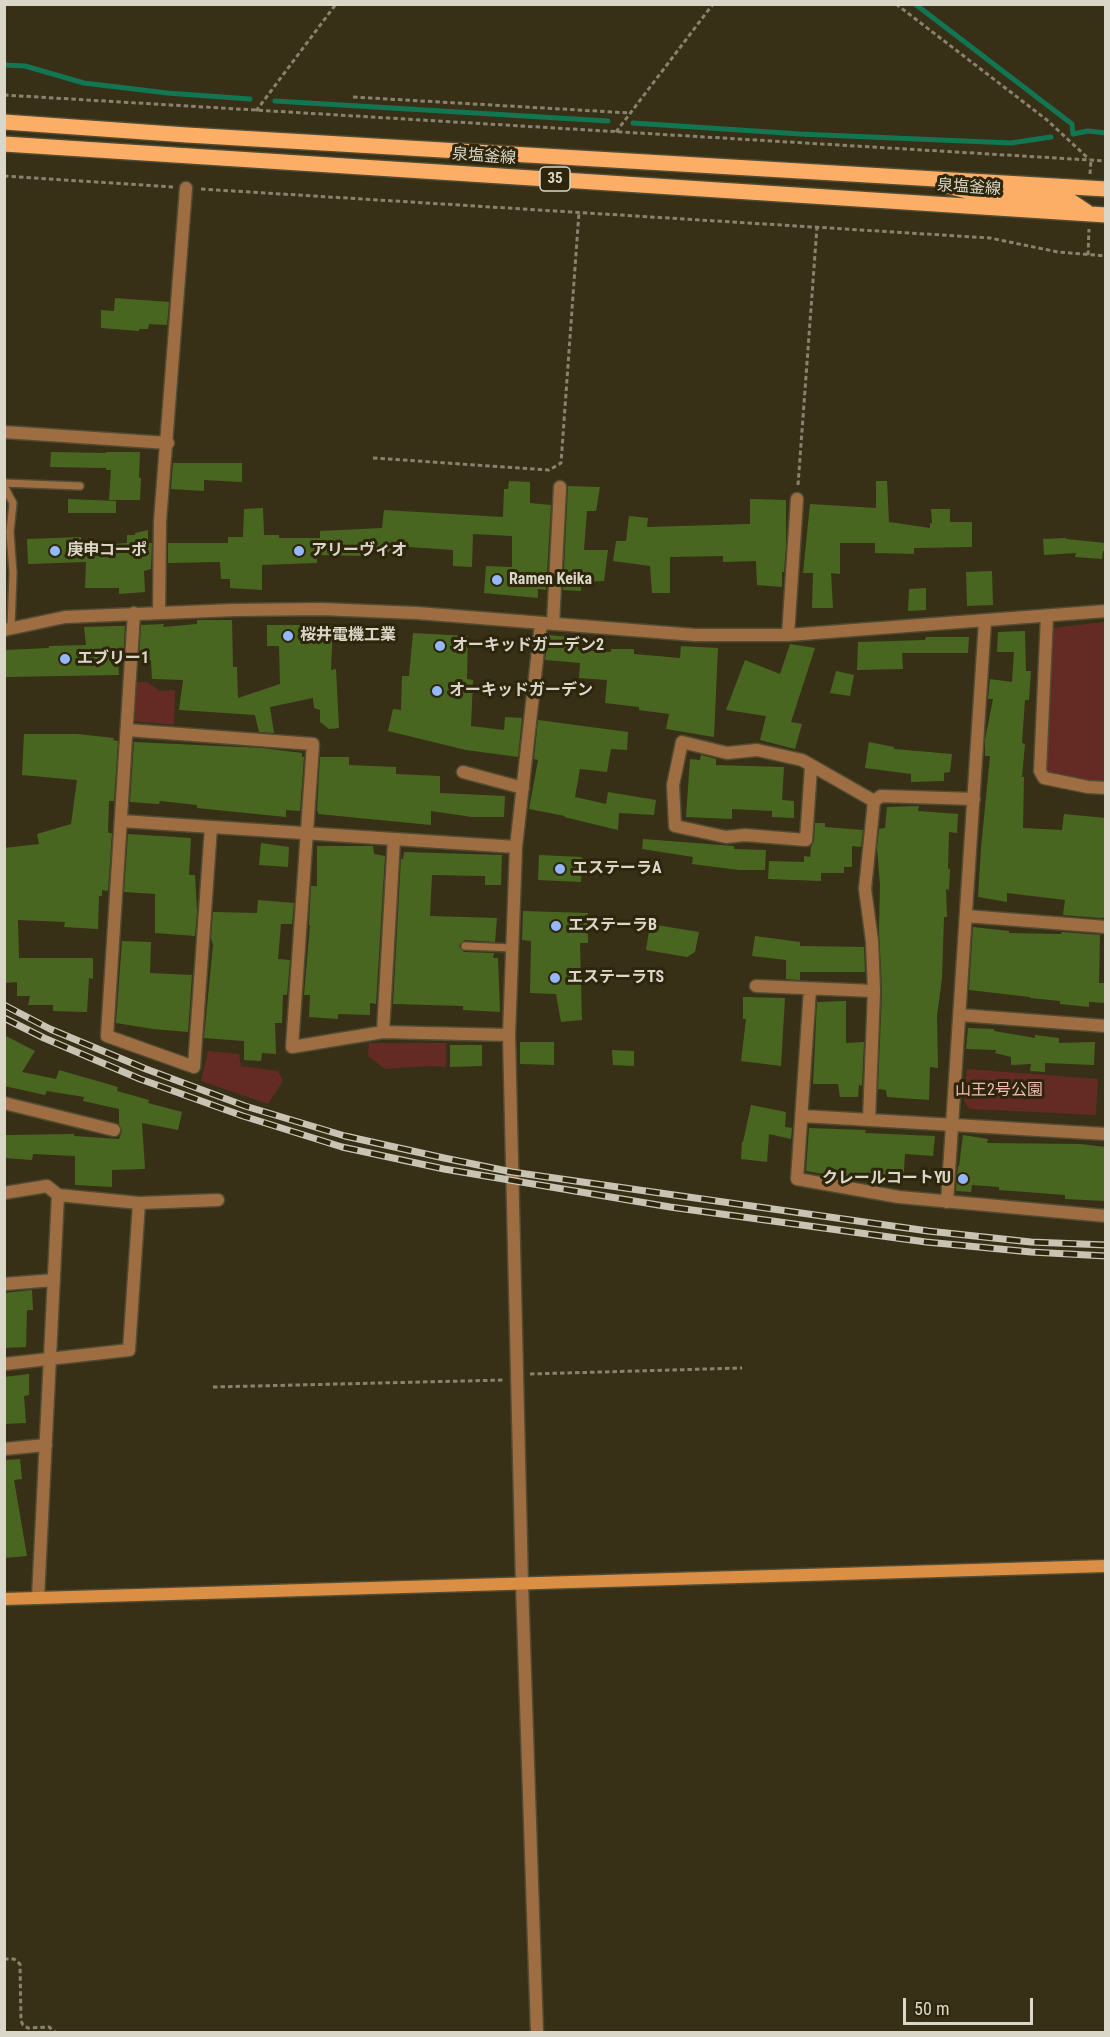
<!DOCTYPE html>
<html>
<head>
<meta charset="utf-8">
<style>
  body { margin:0 }
  #map { position:relative; width:1110px; height:2037px; overflow:hidden; background:#373017; font-family:"Roboto Condensed",sans-serif }
  canvas { display:block }
  .frame { position:absolute; inset:0; border:6px solid #dbd7c8; pointer-events:none }
  .scale { position:absolute; left:903px; top:1998px; width:130px; height:27px; box-sizing:border-box; border:3px solid #dbd7c8; border-top:0; padding-left:8px; font-size:18px; line-height:21px; white-space:nowrap; color:#dbd7c8; -webkit-text-stroke:4px #2d260d; paint-order:stroke }
</style>
</head>
<body>
<div id="map">
<canvas width="1110" height="2037"></canvas>
<div class="frame"></div>
<div class="scale">50 m</div>
</div>
<script>
const c = document.querySelector('canvas').getContext('2d');
c.lineJoin = 'round';
function fillPath(path, color) {
  c.fillStyle = color;
  c.fill(path, 'evenodd');
}
function toPath(rows) {
  const path = new Path2D();
  for (const r of rows) {
    path.moveTo(r[0], r[1]);
    for (let i = 2; i < r.length; i += 2) path.lineTo(r[i], r[i + 1]);
  }
  return path;
}
function strokePath(path, color, width, dash) {
  c.strokeStyle = color;
  c.lineWidth = width;
  c.lineCap = dash ? 'butt' : 'round';
  c.setLineDash(dash || []);
  c.stroke(path);
}
function write(font, color, halo, rows, align = 'center') {
  c.font = font + ' "Roboto Condensed","Noto Sans JP",sans-serif';
  c.lineWidth = 6;
  c.setLineDash([]);
  c.textBaseline = 'middle';
  c.strokeStyle = halo;
  c.fillStyle = color;
  for (const [text, x, y, turn = 0] of rows) {
    c.save();
    c.translate(x, y);
    c.rotate((+turn || 0) * Math.PI / 180);
    c.textAlign = isNaN(turn) ? turn : align;
    if (halo) c.strokeText(text, 0, 0);
    c.fillText(text, 0, 0);
    c.restore();
  }
}
const green = toPath([
  [1105,622,1105,782,1050,775,1045,766,1051,628],
  [137,682,147,682,160,691,175,690,174,725,133,721],
  [369,1043,446,1043,446,1067,430,1066,385,1069,368,1056],
  [208,1051,239,1054,241,1066,278,1071,283,1081,268,1104,201,1081],
  [967,1069,1098,1079,1096,1115,969,1109,964,1101]
]);
const stream = toPath([
  [915,4,1072,124,1073,134,1088,131,1106,133],
  [4,65,25,66,84,83,167,93,250,99],
  [275,101,608,121],
  [633,123,800,134,1011,143,1051,137]
]);
const building = toPath([
  [115,298,169,302,167,325,149,324,148,329,139,329,139,331,101,328,101,310,114,311],
  [51,452,106,453,106,452,140,452,139,478,141,478,140,500,109,500,111,470,106,470,106,468,50,467],
  [173,463,242,463,242,482,204,480,204,491,171,489],
  [509,481,530,482,530,503,551,505,546,590,538,589,538,598,484,593,486,566,512,567,512,536,473,534,472,567,453,566,453,550,395,546,395,552,361,553,361,556,317,555,317,563,262,565,262,590,230,588,230,579,221,579,220,562,168,563,168,543,228,543,228,537,243,537,244,509,263,508,264,535,279,535,279,538,320,538,320,531,382,528,384,510,503,517,504,489,508,489],
  [876,481,887,481,889,522,930,528,930,523,932,523,931,509,950,509,950,522,972,522,972,547,914,548,914,554,875,553,875,543,840,543,840,574,831,573,833,608,812,608,813,573,803,573,810,504,876,508],
  [568,486,600,487,596,511,587,511,584,550,608,550,604,581,581,582,581,591,563,590],
  [68,499,116,501,116,513,68,513],
  [750,499,786,500,786,546,784,572,782,572,782,587,757,585,756,561,723,562,723,556,670,557,670,593,652,593,650,566,613,561,616,541,626,541,629,516,648,518,647,527,750,524],
  [148,530,148,543,152,543,151,569,144,571,145,592,119,594,119,588,85,588,86,562,28,564,27,539,81,537,82,548,100,543,101,545,127,543,127,535,135,535,135,533],
  [1066,538,1066,539,1105,543,1105,551,1103,551,1102,559,1075,557,1076,553,1044,555,1043,539],
  [992,571,993,605,967,606,966,572],
  [926,588,926,610,908,611,909,589],
  [197,620,232,620,233,667,237,667,238,698,280,684,279,646,267,646,267,625,333,625,331,670,336,669,339,728,329,729,320,722,320,710,314,708,313,698,270,707,274,733,259,732,255,715,179,710,183,680,152,679,151,660,139,661,141,625,164,624,163,627,197,624],
  [116,626,125,626,123,661,118,661,119,675,6,677,4,650,49,648,49,646,86,645,84,627],
  [1025,631,1026,671,1031,671,1029,700,1025,700,1022,743,1025,744,1022,777,1024,777,1023,828,1062,830,1064,814,1106,818,1106,917,1101,918,1063,915,1065,900,1007,893,1007,902,978,897,981,848,990,756,985,756,985,740,993,699,988,699,990,679,1012,682,1014,652,997,652,998,632],
  [413,633,468,636,467,679,473,680,471,726,504,730,505,717,522,718,518,757,466,750,388,731,393,709,401,710,402,676,409,676],
  [548,635,579,638,578,650,611,652,611,649,634,649,634,654,680,658,681,646,718,648,714,737,666,729,669,714,639,710,639,707,605,703,607,680,579,678,580,663,545,660],
  [926,637,969,637,968,653,902,653,903,669,857,670,858,642,925,640],
  [790,644,815,648,791,722,802,724,795,749,760,740,766,716,726,710,745,660,780,674],
  [836,671,854,675,850,696,830,693],
  [538,720,628,732,627,750,611,749,607,772,580,769,575,797,606,804,608,792,656,800,654,815,619,813,618,830,564,817,565,816,529,809,538,760,534,759],
  [24,734,77,734,114,738,113,740,118,741,114,801,109,801,108,831,109,833,112,833,108,891,102,890,102,896,99,896,98,929,64,927,65,922,18,920,19,958,93,958,93,979,89,978,87,1012,53,1011,53,1005,28,1005,30,996,17,996,17,982,4,983,4,848,39,844,37,834,71,824,77,780,22,775],
  [134,742,262,748,302,753,302,757,304,757,300,811,286,810,286,817,197,808,197,805,160,801,159,804,130,802],
  [869,742,894,747,894,749,952,754,950,772,944,773,944,781,911,782,911,774,865,768],
  [701,755,716,759,716,765,784,767,782,800,794,801,794,818,772,817,772,811,732,809,732,819,686,817,690,759,700,760],
  [320,757,349,757,349,765,396,767,396,774,440,776,440,793,505,796,504,817,472,817,431,811,431,825,318,814,318,811,317,811],
  [919,806,918,811,958,814,957,833,949,832,948,869,950,869,949,890,946,889,947,917,944,917,942,978,937,1016,938,1068,930,1067,929,1100,887,1097,886,1090,878,1089,882,991,879,929,880,885,877,848,879,829,885,828,887,807],
  [815,823,825,823,825,827,863,830,861,847,852,846,852,867,844,867,844,873,821,873,821,881,768,879,769,861,804,862,804,856,810,857,811,847,814,841],
  [128,834,191,838,189,875,195,875,197,911,195,936,155,933,155,894,124,892],
  [643,839,734,846,734,849,766,850,765,870,739,870,692,864,693,857,642,849],
  [261,843,289,847,288,867,259,865],
  [317,846,373,846,374,854,385,856,376,1004,370,1003,370,1015,338,1014,338,1019,309,1017,310,995,304,995,310,925,309,925,311,886,317,886],
  [404,852,502,855,501,885,485,885,485,876,432,875,430,916,497,918,495,942,465,940,461,943,459,946,464,952,494,953,493,958,498,958,500,1012,463,1010,463,1006,393,1004,401,859,403,859],
  [539,855,582,857,581,882,538,880],
  [258,900,294,903,292,924,281,924,278,959,290,960,287,995,283,995,282,1023,275,1023,276,1054,262,1053,261,1061,244,1060,244,1041,204,1038,213,945,211,938,213,912,257,913],
  [523,911,588,913,588,943,580,943,582,1020,561,1022,556,994,530,993,531,941,522,940],
  [650,924,699,932,695,952,687,957,646,950],
  [973,927,1009,931,1009,933,1061,934,1062,932,1100,935,1099,983,1106,983,1106,1003,1089,1002,1089,1007,1060,1004,1060,1001,1030,998,1030,997,969,990],
  [755,936,800,942,800,946,864,947,865,972,800,972,800,980,786,979,786,960,752,956],
  [122,941,151,942,150,973,192,975,188,1032,153,1029,116,1023],
  [743,997,785,998,781,1066,741,1061,746,1019,743,1019],
  [846,1001,846,1043,864,1042,862,1086,859,1085,858,1097,840,1097,838,1084,813,1084,817,1002],
  [968,1028,994,1029,994,1031,1035,1038,1035,1035,1059,1038,1059,1043,1095,1042,1094,1065,1045,1063,1045,1072,1030,1071,1031,1064,1011,1065,1011,1057,995,1053,996,1050,966,1049],
  [4,1035,35,1051,22,1072,56,1079,59,1070,118,1087,117,1091,149,1100,148,1103,182,1112,178,1130,142,1123,145,1169,112,1170,112,1187,75,1185,75,1156,33,1154,32,1160,4,1158,6,1135,74,1134,74,1136,119,1139,122,1131,119,1124,119,1109,83,1101,84,1097,47,1091,45,1095,4,1086],
  [520,1042,554,1042,554,1065,520,1064],
  [450,1045,482,1045,482,1066,450,1067],
  [612,1050,634,1051,634,1066,613,1065],
  [751,1105,786,1112,785,1127,792,1128,791,1139,769,1134,767,1162,741,1159,742,1142,743,1142],
  [809,1128,866,1130,865,1133,935,1136,933,1156,905,1154,903,1185,865,1181,806,1171],
  [963,1135,988,1139,987,1143,1080,1144,1106,1147,1106,1201,1065,1199,1065,1195,999,1190,999,1187,972,1185,971,1192,956,1191,958,1166,959,1166],
  [32,1290,33,1310,27,1310,26,1347,4,1348,4,1293],
  [29,1374,29,1395,24,1396,26,1423,4,1424,4,1377],
  [20,1459,22,1479,14,1480,27,1556,4,1558,4,1460]
]);
const path = toPath([
  [896,4,1047,120,1089,159],
  [4,95,1106,161],
  [353,97,630,113],
  [256,111,336,4],
  [616,132,713,4],
  [1090,174,1091,160],
  [4,176,173,187],
  [201,189,990,238,1058,252,1106,256],
  [1088,255,1089,229],
  [373,458,549,470,561,463,579,212],
  [798,485,817,227],
  [530,1374,742,1368],
  [213,1387,505,1380],
  [4,1959,14,1959,20,1964,21,2021,23,2025,28,2028,49,2027,55,2032]
]);
const lane = toPath([
  [4,483,80,486],
  [4,486,13,503,10,532,13,573,11,628],
  [465,946,513,948]
]);
const street = toPath([
  [4,432,168,443],
  [134,613,107,1036,194,1067,211,827],
  [159,613,160,521,186,188],
  [1047,617,1040,771,1044,778,1088,787,1106,788],
  [553,624,560,487],
  [4,630,65,617,234,610,321,609,417,613,695,635,788,635,1106,611],
  [788,635,797,499],
  [127,730,313,744,292,1047,383,1032,509,1035],
  [811,767,806,840,745,835,726,837,675,826,673,785,682,742,727,753,757,750,802,760,874,801],
  [463,772,523,788],
  [121,821,516,847],
  [966,916,1106,927],
  [756,986,874,991],
  [810,989,797,1179,899,1197,1106,1216],
  [960,1015,1106,1026],
  [383,1032,394,839],
  [4,1103,114,1130],
  [803,1116,1106,1134],
  [869,1120,874,991,872,941,865,889,874,801,881,796,974,799],
  [4,1193,47,1186,58,1195,139,1203,218,1200],
  [947,1202,985,621],
  [4,1284,54,1280],
  [4,1364,129,1350,139,1203],
  [4,1449,46,1445],
  [38,1598,58,1195],
  [537,2032,522,1584,509,1035,516,847,541,623]
]);
const secondary = toPath([
  [4,1599,1106,1566]
]);
const primary = toPath([
  [4,122,187,135,1106,189],
  [4,144,1106,215],
  [948,186,978,194,1069,200,1087,212]
]);
const rail = toPath([
  [4,1005,50,1029,146,1069,245,1106,345,1136,444,1158,512,1172,928,1231,1031,1242,1106,1245],
  [4,1018,44,1038,140,1079,243,1116,342,1147,444,1169,670,1207,926,1242,1031,1252,1106,1256]
]);
const markers = [
  [55,551,6,"#94b7fd"],
  [299,551,6,"#94b7fd"],
  [497,580,6,"#94b7fd"],
  [288,636,6,"#94b7fd"],
  [440,646,6,"#94b7fd"],
  [65,659,6,"#94b7fd"],
  [437,691,6,"#94b7fd"],
  [560,869,6,"#94b7fd"],
  [556,926,6,"#94b7fd"],
  [555,978,6,"#94b7fd"],
  [963,1179,6,"#94b7fd"]
];
const shields = [
  [555,179,30]
];
const shieldNames = [
  ["35",555,179]
];
const streetNames = [
  ["泉塩釜線",484,157,4],
  ["泉塩釜線",969,188,4]
];
const poiNames = [
  ["庚申コーポ",67,551],
  ["アリーヴィオ",311,551],
  ["Ramen Keika",509,580],
  ["桜井電機工業",300,636],
  ["オーキッドガーデン2",452,646],
  ["エブリー1",77,659],
  ["オーキッドガーデン",449,691],
  ["エステーラA",572,869],
  ["エステーラB",568,926],
  ["エステーラTS",567,978],
  ["クレールコートYU",951,1179,"right"]
];
const parkNames = [
  ["山王2号公園",999,1091]
];
fillPath(green, '#642a24');
strokePath(stream, '#127653', 5);
fillPath(building, '#496621');
strokePath(lane, '#514b33', 10);
strokePath(street, '#514b33', 15);
strokePath(secondary, '#514b33', 15);
strokePath(primary, '#514b33', 18);
strokePath(path, '#88826e', 3, [4.5, 3]);
strokePath(lane, '#9e6e42', 7);
strokePath(street, '#9e6e42', 12);
strokePath(secondary, '#db8f45', 12);
strokePath(primary, '#fdae66', 15);
strokePath(rail, '#c8c3b3', 7);
strokePath(rail, '#2d260d', 4.5, [14]);
for (const [x, y, r, color] of markers) {
  const dot = new Path2D();
  dot.arc(x, y, r, 0, 2 * Math.PI);
  c.fillStyle = color;
  c.fill(dot);
  strokePath(dot, '#2d260d', 2);
}
for (const [x, y, w] of shields) {
  const box = new Path2D();
  box.roundRect(x - w / 2, y - 12, w, 24, 4.5);
  c.fillStyle = '#2d260d';
  c.fill(box);
  strokePath(box, '#dbd7c8', 1.5);
}
write('bold 15px', '#dbd7c8', null, shieldNames);
write('16px', '#dbd7c8', '#2d260d', streetNames);
write('bold 16px', '#dbd7c8', '#2d260d', poiNames, 'left');
write('16px', '#f0bab2', '#2d260d', parkNames);
</script>
</body>
</html>
